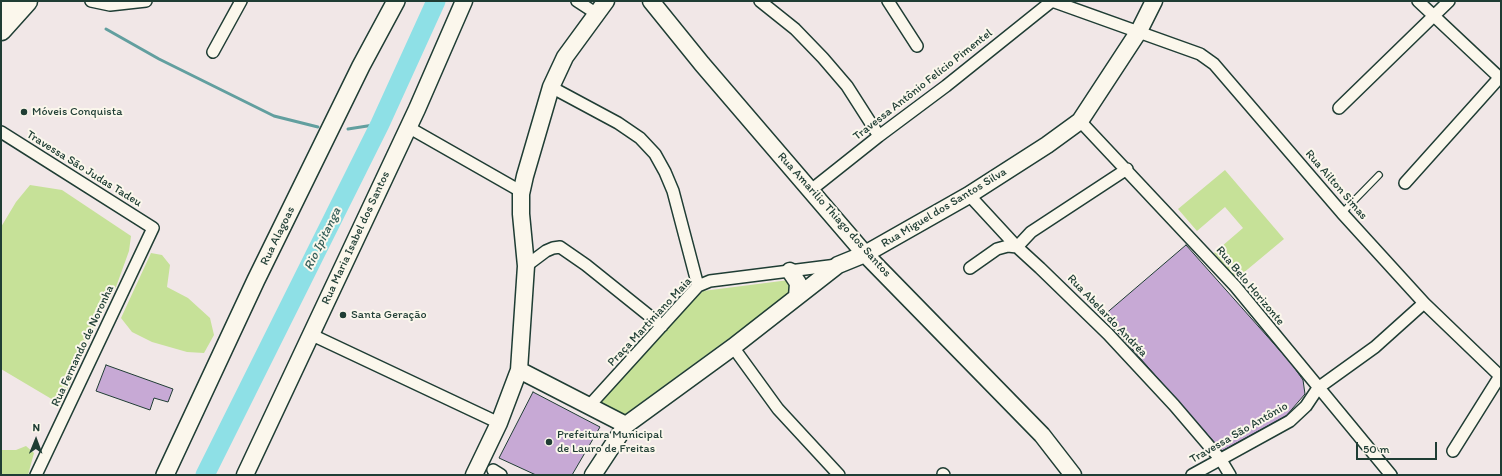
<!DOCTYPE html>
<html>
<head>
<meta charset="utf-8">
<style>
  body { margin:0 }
  #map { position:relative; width:1502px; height:476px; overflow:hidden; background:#f1e7e7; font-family:Itim,sans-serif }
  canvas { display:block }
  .frame { position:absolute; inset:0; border:2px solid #1f3d34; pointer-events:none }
  .north { position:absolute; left:16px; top:420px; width:40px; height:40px; -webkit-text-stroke:3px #fbf7ec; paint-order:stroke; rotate:1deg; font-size:11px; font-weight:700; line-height:16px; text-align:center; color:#1f3d34 }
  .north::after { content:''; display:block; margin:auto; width:14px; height:18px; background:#1f3d34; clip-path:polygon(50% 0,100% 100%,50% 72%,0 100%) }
  .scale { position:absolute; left:1356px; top:442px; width:81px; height:18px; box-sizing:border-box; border:2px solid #1f3d34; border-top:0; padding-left:5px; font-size:12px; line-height:14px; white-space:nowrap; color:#1f3d34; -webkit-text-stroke:3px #fbf7ec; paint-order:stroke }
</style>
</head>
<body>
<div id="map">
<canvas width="1502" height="476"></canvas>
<div class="frame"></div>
<div class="north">N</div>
<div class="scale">50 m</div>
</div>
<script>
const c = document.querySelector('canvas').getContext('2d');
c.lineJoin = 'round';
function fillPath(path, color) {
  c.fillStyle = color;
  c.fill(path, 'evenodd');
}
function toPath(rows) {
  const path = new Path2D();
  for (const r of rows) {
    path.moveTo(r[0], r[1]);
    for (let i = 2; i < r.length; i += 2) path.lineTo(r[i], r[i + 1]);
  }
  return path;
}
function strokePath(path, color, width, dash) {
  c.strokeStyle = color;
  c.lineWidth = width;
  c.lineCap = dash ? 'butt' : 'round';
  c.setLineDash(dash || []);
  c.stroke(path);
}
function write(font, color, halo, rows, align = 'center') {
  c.font = font + ' Itim,sans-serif';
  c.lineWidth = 4;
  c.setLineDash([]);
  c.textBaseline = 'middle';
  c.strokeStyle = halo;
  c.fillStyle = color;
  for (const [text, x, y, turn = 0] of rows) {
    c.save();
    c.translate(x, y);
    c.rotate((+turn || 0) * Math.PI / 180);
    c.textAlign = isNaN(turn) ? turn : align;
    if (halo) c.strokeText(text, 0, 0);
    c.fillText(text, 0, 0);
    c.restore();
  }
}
const green = toPath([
  [1225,170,1284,239,1236,279,1214,253,1243,228,1225,207,1197,231,1178,209],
  [30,185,62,190,131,236,129,251,116,287,86,344,66,393,60,404,1,369,1,227,16,202],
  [151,253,162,255,170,265,167,287,188,298,210,318,214,335,204,353,187,352,152,342,132,332,121,318],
  [789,280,795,290,624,415,593,401,703,291],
  [26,446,34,453,28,475,1,475,1,450,16,450]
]);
const stream = toPath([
  [106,29,159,59,274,116,318,127],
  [348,129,380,124]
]);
const river = toPath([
  [205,475,380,124,436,1]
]);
const building = toPath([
  [1186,245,1291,363,1303,380,1305,394,1286,416,1222,451,1103,316,1186,245],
  [106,365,173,389,168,402,154,398,150,410,96,391,106,365],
  [533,392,600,427,572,475,536,475,499,458,533,392]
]);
const lane = toPath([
  [1342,213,1379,175]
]);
const street = toPath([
  [91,1,110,5,146,1],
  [577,1,597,14],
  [760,1,795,29,823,58,847,86,879,136],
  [888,1,917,46],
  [1052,1,1200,54,1214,64,1342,213,1424,303,1501,377],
  [1418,1,1501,79],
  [213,52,241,1],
  [551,87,618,123,640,138,655,154,665,172,673,191,698,286],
  [1339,108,1449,1],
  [1080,121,1235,286,1391,475],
  [408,127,522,192],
  [1,132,153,228,36,475],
  [1405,183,1501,76],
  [811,190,879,136,946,86,1052,1],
  [969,195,1017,247,1040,268,1108,334,1174,405,1221,460,1230,475],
  [526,266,546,251,553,248,560,247,586,265,662,326],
  [970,268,997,249,1008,246,1017,247,1031,232,1127,169],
  [310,334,499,423],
  [733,347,778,409,839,475],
  [589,406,698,286,710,281,726,279,837,265],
  [1453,451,1500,376],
  [493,470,501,475],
  [943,474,944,475],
  [1192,475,1290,421,1306,406,1318,388,1375,347,1424,303]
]);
const secondary = toPath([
  [651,1,702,64,865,254,1042,435,1073,475],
  [790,271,798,283,797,297],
  [519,370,626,425],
  [245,475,417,109,464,1],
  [474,475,499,423,519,370,526,266,521,214,521,194,525,176,551,87,565,57,606,1],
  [593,475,626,425,733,347,838,265,865,254,969,195,1047,145,1080,121,1139,31,1154,1]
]);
const primary = toPath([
  [165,475,256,280,361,66,396,1]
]);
const highway = toPath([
  [1,4,4,1],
  [1,30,27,1]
]);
const markers = [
  [24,112,4,"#1f3d34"],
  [343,315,4,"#1f3d34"],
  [549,442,4,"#1f3d34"]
];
const streetNames = [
  ["Travessa Antônio Felício Pimentel",923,85,-38],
  ["Travessa São Judas Tadeu",84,169,32],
  ["Rua Ailton Simas",1336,185,49],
  ["Rua Miguel dos Santos Silva",944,208,-31],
  ["Rua Amarilio Thiago dos Santos",834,215,48],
  ["Rua Alagoas",278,236,-64],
  ["Rua Maria Isabel dos Santos",356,238,-65],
  ["Rua Belo Horizonte",1250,286,50],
  ["Rua Abelardo Andréa",1107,316,46],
  ["Praça Martiniano Maia",650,322,-47],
  ["Rua Fernando de Noronha",83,346,-65],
  ["Travessa São Antônio",1239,433,-30]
];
const poiNames = [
  ["Móveis Conquista",32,112],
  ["Santa Geração",351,315],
  ["Prefeitura Municipal",557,435],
  ["de Lauro de Freitas",557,449]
];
const waterNames = [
  ["Rio Ipitanga",323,239,-64]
];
fillPath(green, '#c6e198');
strokePath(stream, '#629f9f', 3);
strokePath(river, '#8ee0e6', 19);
fillPath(building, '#c7a9d5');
strokePath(building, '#1f3d34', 1);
strokePath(lane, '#1f3d34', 8);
strokePath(street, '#1f3d34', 14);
strokePath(secondary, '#1f3d34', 19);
strokePath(primary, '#1f3d34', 20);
strokePath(highway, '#1f3d34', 23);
strokePath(lane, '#fbf7ec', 5.5);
strokePath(street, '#fbf7ec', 11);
strokePath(secondary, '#fbf7ec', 16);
strokePath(primary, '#fbf7ec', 17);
strokePath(highway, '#fbf7ec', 20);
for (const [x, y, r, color] of markers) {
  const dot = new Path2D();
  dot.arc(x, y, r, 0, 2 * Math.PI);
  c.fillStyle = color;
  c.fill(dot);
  strokePath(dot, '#fbf7ec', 1.5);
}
write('12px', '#1f3d34', '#fbf7ec', streetNames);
write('12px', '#1f3d34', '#fbf7ec', poiNames, 'left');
write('italic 13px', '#355e58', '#fbf7ec', waterNames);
</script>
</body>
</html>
